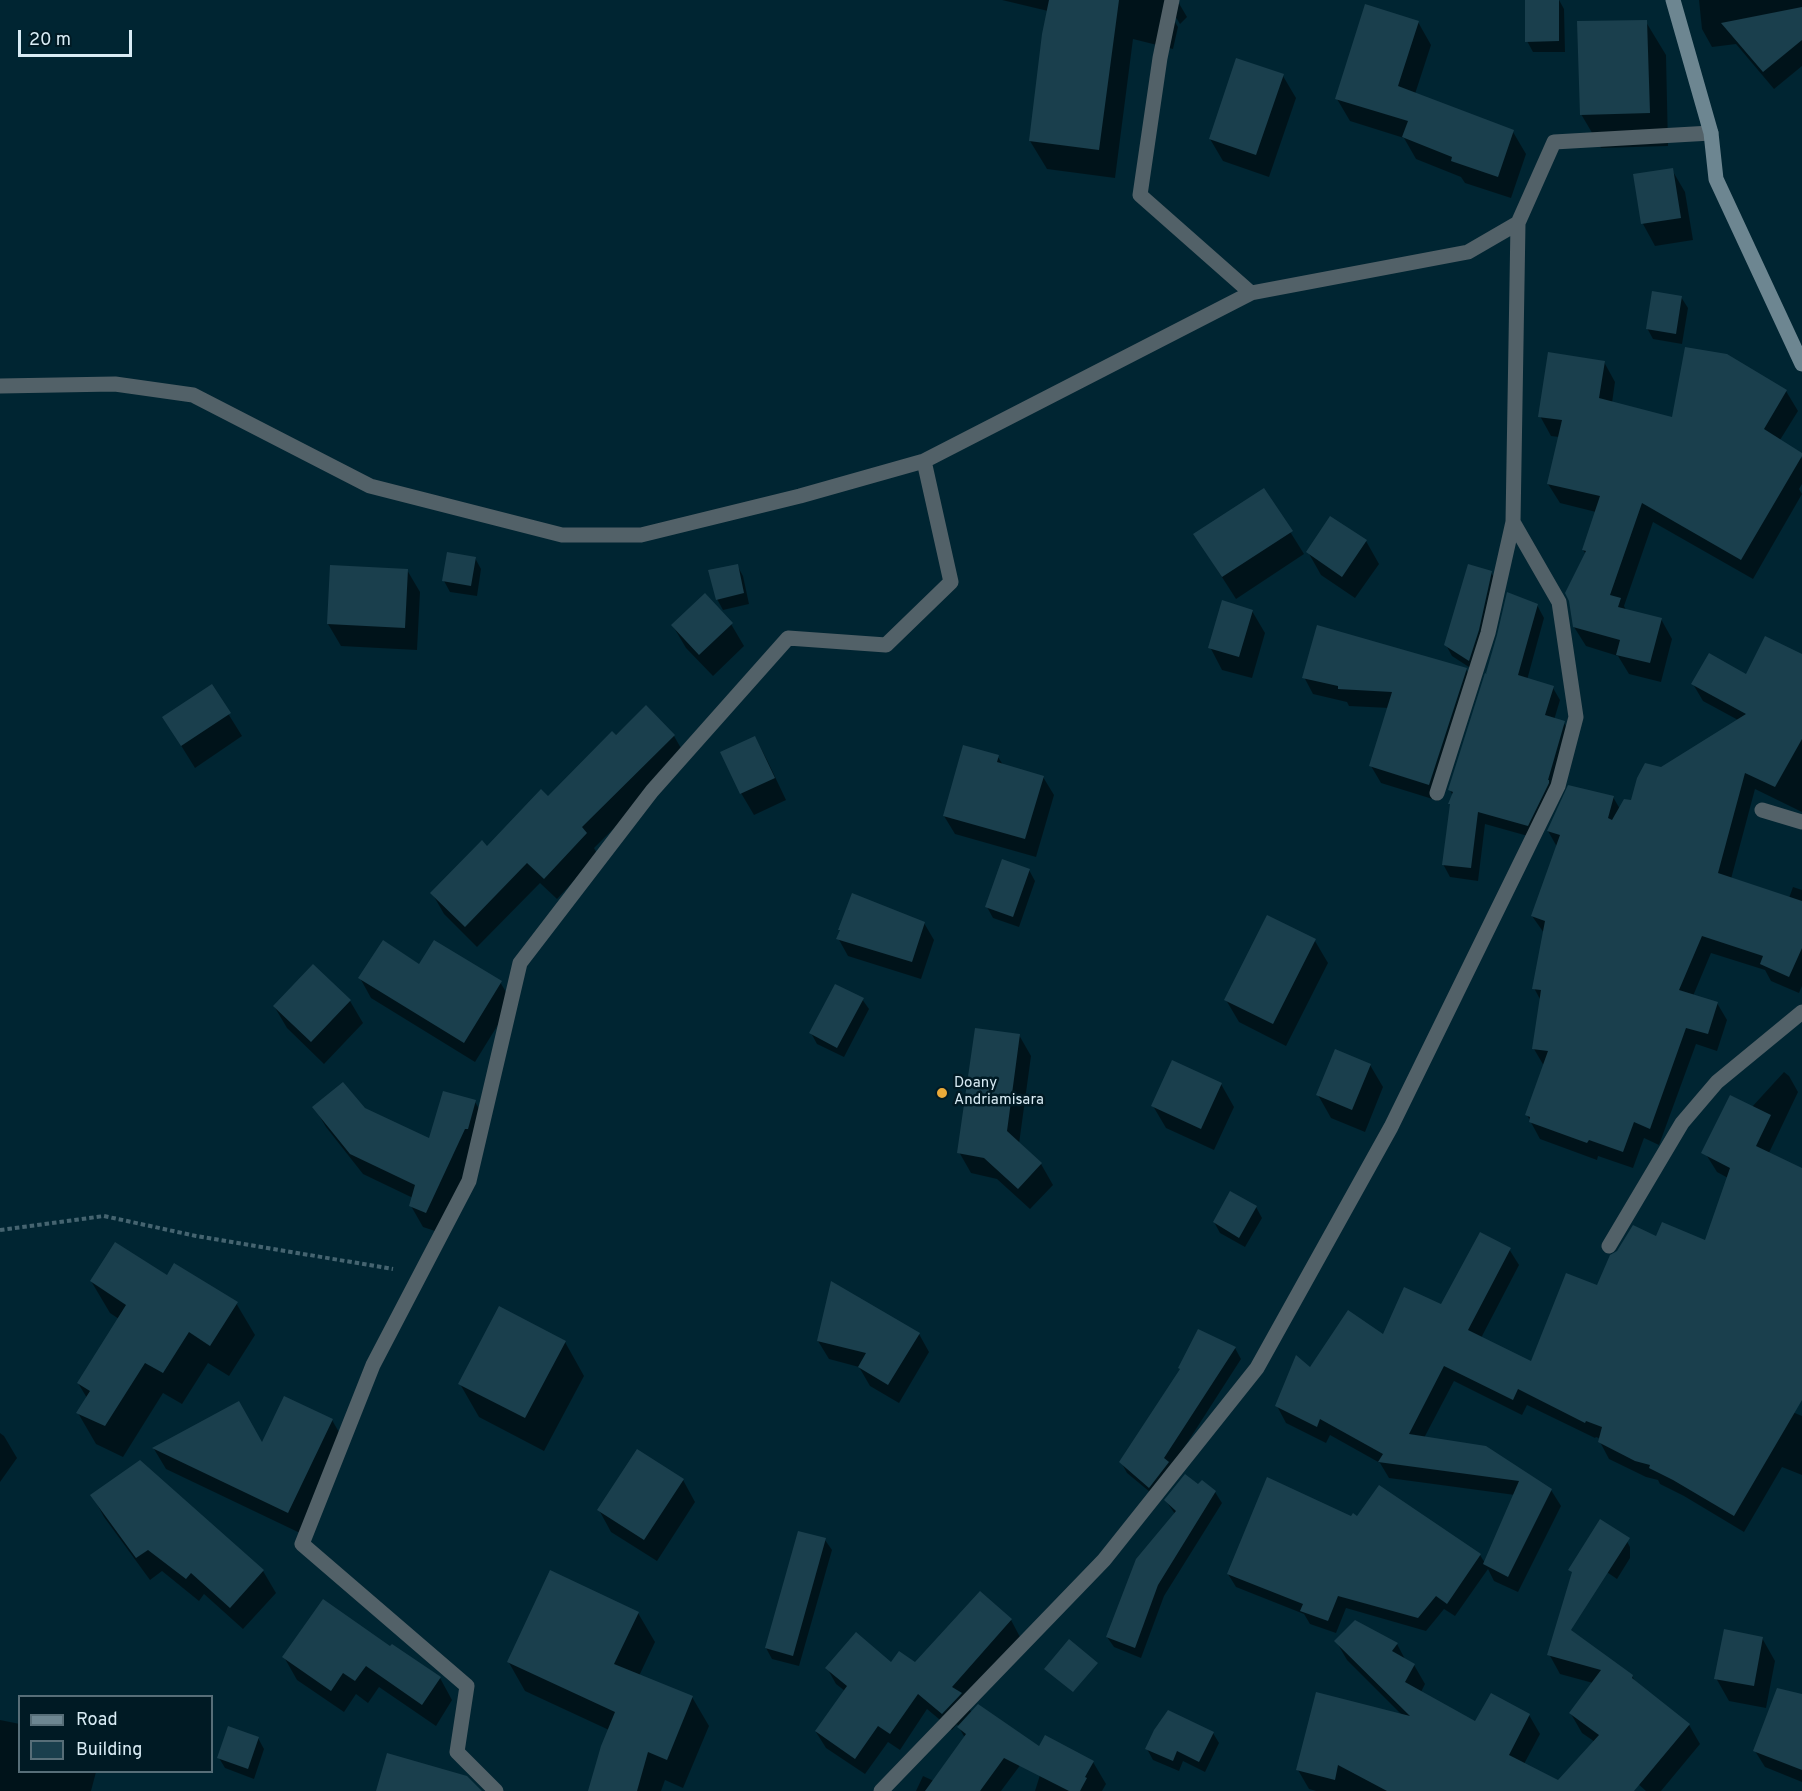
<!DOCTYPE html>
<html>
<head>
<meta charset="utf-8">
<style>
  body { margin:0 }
  #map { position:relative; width:1802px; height:1791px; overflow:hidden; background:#002532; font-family:Overpass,sans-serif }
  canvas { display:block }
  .legend { position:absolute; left:18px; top:1695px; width:195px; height:78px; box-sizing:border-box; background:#001a24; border:2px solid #576e78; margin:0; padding:8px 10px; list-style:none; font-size:18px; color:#d9ecf5 }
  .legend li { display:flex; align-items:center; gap:12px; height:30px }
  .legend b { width:30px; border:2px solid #576e78 }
  .scale { position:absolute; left:18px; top:30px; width:114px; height:27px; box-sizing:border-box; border:3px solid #d9ecf5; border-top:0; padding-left:8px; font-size:18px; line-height:21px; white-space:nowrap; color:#d9ecf5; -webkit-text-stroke:4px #001a24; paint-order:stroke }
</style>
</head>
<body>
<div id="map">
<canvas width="1802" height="1791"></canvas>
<ul class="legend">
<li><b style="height:8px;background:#6d8691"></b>Road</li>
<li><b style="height:16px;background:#1a3f4d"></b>Building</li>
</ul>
<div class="scale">20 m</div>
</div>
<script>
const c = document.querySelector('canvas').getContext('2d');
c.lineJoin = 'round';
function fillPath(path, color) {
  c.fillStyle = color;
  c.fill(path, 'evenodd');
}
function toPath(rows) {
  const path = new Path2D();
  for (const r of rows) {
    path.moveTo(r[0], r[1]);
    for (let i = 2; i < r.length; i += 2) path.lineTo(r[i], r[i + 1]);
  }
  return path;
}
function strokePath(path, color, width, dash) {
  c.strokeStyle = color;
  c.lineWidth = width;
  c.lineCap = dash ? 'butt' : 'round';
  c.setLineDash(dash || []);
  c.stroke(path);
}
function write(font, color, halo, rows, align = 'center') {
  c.font = font + ' Overpass,sans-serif';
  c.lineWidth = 5;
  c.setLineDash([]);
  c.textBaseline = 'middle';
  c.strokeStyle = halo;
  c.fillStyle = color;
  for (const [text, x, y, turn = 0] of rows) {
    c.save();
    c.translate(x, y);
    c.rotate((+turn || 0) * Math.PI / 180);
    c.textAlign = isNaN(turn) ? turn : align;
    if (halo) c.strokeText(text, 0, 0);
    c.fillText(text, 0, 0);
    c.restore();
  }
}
const shadow = toPath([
  [1002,0,1177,0,1187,17,1180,24,1172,11,1168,11,1178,27,1173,49,1133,39,1115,178,1047,169,1030,141,1048,11],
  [1526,0,1559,0,1564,9,1565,52,1533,52,1527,41],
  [1699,0,1802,0,1802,66,1774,89,1736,44,1712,47,1702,29],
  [1418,22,1431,45,1415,94,1513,132,1526,154,1511,198,1465,183,1461,177,1416,159,1404,138,1350,121,1337,99],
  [1646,22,1666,55,1668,146,1601,148,1581,114],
  [1283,76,1296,98,1269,177,1223,161,1210,139],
  [1672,170,1685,192,1693,240,1655,246,1643,224],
  [1681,297,1688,308,1682,344,1653,339,1647,328],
  [1604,362,1615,382,1612,403,1673,419,1786,391,1798,411,1780,440,1798,452,1802,459,1802,484,1799,489,1802,494,1753,579,1653,522,1624,606,1626,610,1661,619,1672,639,1661,682,1629,674,1618,656,1586,646,1574,627,1586,554,1583,550,1596,512,1560,503,1548,484,1559,437,1551,436,1540,416],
  [1264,490,1304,554,1236,599,1195,535],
  [1366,541,1379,564,1355,598,1321,575,1308,552],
  [475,558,481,569,477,596,450,592,444,581],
  [737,565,743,576,749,604,723,610,717,599],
  [407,570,420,592,417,650,341,646,328,624],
  [1491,572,1497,583,1475,671,1452,656,1446,645],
  [1537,605,1544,618,1527,680,1553,688,1560,700,1554,720,1564,723,1571,735,1535,838,1485,824,1478,881,1450,877,1443,864,1451,806,1450,804,1453,796,1450,790],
  [1252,611,1265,633,1252,678,1222,670,1210,647],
  [731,624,744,646,713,676,686,648,673,626],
  [1802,668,1802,812,1755,789,1731,879,1789,898,1793,887,1802,890,1802,986,1799,993,1771,981,1765,970,1711,953,1693,996,1717,1003,1727,1020,1717,1051,1696,1044,1659,1145,1644,1138,1633,1168,1598,1156,1597,1160,1540,1139,1527,1115,1544,1066,1534,1049,1541,1001,1534,988,1544,933,1532,916,1557,847,1548,831,1613,797,1620,809,1632,802,1661,769,1738,720,1703,701,1693,684],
  [1466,669,1475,686,1439,801,1381,783,1371,766,1389,708,1349,706,1347,702,1313,694,1304,677],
  [211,686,242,736,195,768,164,718],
  [646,707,674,736,686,757,594,848,598,855,557,899,540,883,477,947,444,914,432,893,548,798],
  [755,737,767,760,786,800,754,815,741,793],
  [998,757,1003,765,1043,777,1054,795,1036,857,955,834,944,816],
  [1029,870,1035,881,1019,927,993,918,987,907],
  [924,923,934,940,921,979,848,956,838,938,841,932,839,929],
  [1315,941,1328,963,1286,1046,1239,1022,1226,1000],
  [313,966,350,1001,363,1023,324,1064,287,1028,274,1006],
  [420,966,500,982,512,1002,475,1062,371,998,360,978],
  [862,999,869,1009,844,1057,817,1044,811,1033],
  [1019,1035,1031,1056,1019,1144,1041,1164,1053,1185,1030,1209,997,1179,971,1173,959,1152],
  [1370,1065,1383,1087,1365,1132,1331,1118,1318,1095],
  [1784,1072,1789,1076,1798,1092,1768,1155,1802,1184,1802,1386,1711,1378,1802,1416,1802,1475,1782,1467,1744,1532,1684,1496,1660,1484,1658,1480,1646,1477,1609,1459,1600,1442,1601,1439,1596,1437,1595,1438,1527,1405,1522,1415,1454,1381,1424,1438,1551,1490,1561,1506,1518,1592,1494,1581,1488,1569,1455,1616,1444,1609,1426,1631,1346,1608,1336,1633,1310,1624,1304,1614,1236,1587,1228,1574,1351,1518,1357,1518,1380,1487,1480,1555,1485,1563,1515,1495,1389,1478,1380,1463,1330,1435,1326,1443,1286,1423,1277,1406,1311,1369,1384,1336,1442,1306,1509,1249,1519,1265,1481,1338,1532,1363,1598,1287,1657,1238,1706,1242,1728,1178,1717,1172,1707,1156],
  [1221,1084,1234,1107,1214,1150,1166,1128,1153,1106],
  [475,1102,487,1122,479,1149,438,1232,423,1227,411,1206,413,1198,363,1174,326,1127,314,1107,364,1110,430,1140],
  [1256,1207,1262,1218,1245,1247,1220,1233,1214,1222],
  [91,1281,236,1303,255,1335,229,1376,208,1363,182,1404,163,1393,123,1457,96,1444,78,1413,87,1398,78,1383,119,1319,110,1313],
  [919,1334,929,1352,899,1403,870,1386,859,1367,829,1359,818,1341],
  [565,1342,584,1376,544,1451,479,1417,460,1384],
  [1235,1348,1241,1359,1171,1468,1156,1497,1127,1473,1121,1462],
  [239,1403,262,1445,332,1420,344,1441,300,1533,166,1469,154,1449],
  [0,1433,4,1436,17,1458,0,1482],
  [683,1480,695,1502,657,1561,611,1532,599,1510],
  [1198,1486,1215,1492,1222,1503,1164,1596,1141,1658,1114,1647,1107,1637,1175,1514,1166,1501],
  [92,1495,263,1571,276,1593,243,1629,204,1594,199,1601,162,1571,150,1580,104,1517],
  [1624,1536,1630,1547,1630,1558,1617,1579,1589,1560],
  [825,1540,832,1550,799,1666,772,1659,766,1648],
  [638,1613,655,1642,639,1676,692,1697,709,1726,683,1788,665,1780,661,1791,590,1791,609,1730,525,1691,508,1661],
  [1011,1620,1020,1637,964,1700,972,1713,1030,1752,1001,1791,916,1791,923,1776,934,1781,965,1738,957,1724,952,1730,927,1709,900,1750,888,1742,865,1774,826,1748,816,1732,845,1691,836,1684,827,1668,916,1664],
  [1762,1638,1775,1661,1766,1708,1729,1701,1716,1678],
  [1336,1641,1397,1644,1406,1661,1414,1665,1425,1684,1421,1692,1476,1723,1529,1715,1540,1734,1524,1764,1558,1782,1595,1742,1582,1733,1571,1714,1593,1683,1560,1674,1549,1654,1632,1676,1636,1683,1689,1725,1700,1744,1661,1791,1646,1791,1636,1782,1627,1791,1316,1791,1309,1789,1298,1770,1403,1716,1347,1660],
  [391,1648,440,1678,452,1700,436,1726,379,1687,368,1703,356,1694,344,1712,297,1680,284,1657],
  [1802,1695,1802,1782,1765,1767,1755,1751],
  [0,1720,20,1724,20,1772,96,1772,91,1791,0,1791],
  [1213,1733,1219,1743,1205,1772,1183,1761,1179,1771,1153,1760,1147,1749],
  [258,1738,264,1749,254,1779,225,1768,219,1758],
  [1051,1740,1093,1762,1106,1784,1102,1791,1035,1791]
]);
const building = toPath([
  [1049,0,1119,0,1099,150,1029,141,1042,34],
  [1525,0,1559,0,1559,41,1525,42],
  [1365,4,1419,21,1398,86,1514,130,1498,177,1451,161,1452,157,1402,137,1408,121,1335,99],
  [1802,7,1802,40,1763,72,1721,23],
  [1647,20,1650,113,1580,115,1577,21],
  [1236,58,1284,74,1256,155,1209,139],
  [1673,168,1681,218,1641,224,1633,174],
  [1652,291,1682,296,1676,334,1646,329],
  [1685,347,1727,354,1787,390,1764,429,1802,453,1802,456,1741,560,1642,503,1610,595,1621,598,1618,607,1662,618,1650,663,1616,655,1620,640,1573,627,1569,601,1565,593,1586,551,1582,550,1600,496,1547,484,1562,420,1538,417,1548,352,1605,361,1599,398,1672,417],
  [1264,488,1293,531,1222,577,1193,534],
  [1330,516,1367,540,1342,577,1306,552],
  [447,552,476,557,471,586,442,581],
  [738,564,744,593,716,600,708,570],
  [1468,564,1492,571,1479,630,1469,661,1444,645],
  [330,565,408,569,405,628,327,624],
  [1507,592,1538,604,1518,675,1554,686,1545,715,1565,721,1548,780,1549,780,1549,783,1528,826,1478,812,1471,868,1442,865,1450,804,1448,804,1453,792,1448,790,1485,673,1487,674,1486,673,1497,635],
  [705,593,733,623,699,655,671,625],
  [1222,600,1253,610,1239,657,1208,648],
  [1317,625,1467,668,1429,785,1369,766,1392,692,1338,689,1338,686,1302,678],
  [1765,636,1802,654,1802,739,1775,787,1745,773,1718,873,1802,901,1802,948,1789,977,1760,964,1763,956,1702,936,1679,990,1718,1002,1708,1034,1686,1028,1650,1129,1634,1122,1623,1152,1589,1140,1587,1143,1529,1122,1530,1117,1525,1115,1548,1051,1532,1049,1541,990,1532,989,1545,921,1531,916,1560,835,1547,831,1568,785,1614,796,1608,818,1612,820,1624,799,1631,800,1637,778,1645,763,1661,767,1746,714,1691,684,1709,653,1746,674],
  [212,684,231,713,181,746,162,717],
  [646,705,675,735,582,827,587,833,544,879,527,863,465,927,430,893,482,840,487,846,541,789,548,796,612,731,616,735],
  [755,736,775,778,740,794,720,752],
  [963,745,999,755,997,762,1044,776,1025,839,943,816],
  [1002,859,1030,869,1013,917,985,907],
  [852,893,925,922,912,962,836,939,840,930,838,930],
  [1267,915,1316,939,1273,1024,1224,1000],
  [383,940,419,964,434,940,502,981,464,1043,358,978],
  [313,964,351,1000,311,1042,273,1006],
  [835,984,864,998,837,1048,809,1033],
  [975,1028,1020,1034,1007,1131,1042,1163,1018,1189,984,1158,957,1153],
  [1335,1049,1371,1064,1352,1110,1316,1095],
  [1172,1060,1222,1083,1201,1129,1151,1106],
  [343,1082,365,1108,429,1138,443,1091,476,1100,468,1129,465,1129,426,1213,409,1206,415,1185,350,1154,312,1107],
  [1730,1095,1771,1115,1756,1146,1802,1168,1802,1400,1734,1516,1673,1480,1649,1468,1650,1465,1635,1461,1598,1442,1602,1427,1586,1421,1585,1423,1518,1389,1513,1400,1444,1366,1409,1434,1486,1446,1552,1489,1508,1577,1483,1564,1519,1481,1378,1462,1383,1454,1320,1419,1317,1427,1275,1406,1296,1355,1310,1367,1348,1310,1383,1334,1404,1287,1441,1304,1480,1232,1511,1248,1468,1330,1531,1361,1566,1273,1597,1285,1610,1255,1617,1251,1633,1225,1656,1236,1662,1222,1705,1240,1730,1168,1701,1153],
  [1230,1191,1257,1206,1239,1238,1213,1222],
  [115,1242,167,1275,174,1263,238,1302,210,1346,189,1332,163,1373,145,1363,105,1426,76,1413,90,1391,77,1383,126,1305,90,1281],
  [831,1281,920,1333,888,1385,858,1367,866,1353,817,1341],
  [499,1306,566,1341,525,1418,458,1384],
  [1198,1329,1236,1347,1164,1458,1169,1462,1149,1488,1119,1462,1180,1369,1178,1368],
  [284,1396,333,1419,288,1513,152,1448,239,1401,262,1442],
  [637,1449,684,1479,644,1540,597,1510],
  [140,1460,264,1570,230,1608,191,1573,186,1579,148,1550,136,1558,90,1495],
  [1185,1474,1198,1484,1202,1480,1216,1491,1158,1585,1135,1648,1106,1637,1136,1559,1176,1511,1164,1500],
  [1267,1477,1351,1516,1353,1513,1357,1516,1379,1485,1481,1554,1447,1604,1436,1596,1418,1618,1338,1596,1328,1621,1300,1611,1303,1604,1227,1574],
  [1600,1519,1630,1538,1571,1630,1633,1675,1632,1678,1690,1724,1634,1791,1387,1791,1338,1765,1335,1780,1296,1770,1316,1692,1410,1716,1334,1641,1355,1620,1398,1643,1392,1651,1415,1664,1405,1682,1475,1721,1491,1693,1530,1714,1509,1755,1558,1780,1599,1735,1569,1713,1601,1670,1547,1655,1572,1572,1568,1570],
  [798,1531,826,1538,793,1656,765,1648],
  [550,1570,639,1612,614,1664,693,1696,667,1760,648,1752,637,1791,588,1791,601,1746,615,1712,507,1662],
  [980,1591,1012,1619,952,1687,962,1693,942,1714,918,1694,890,1734,878,1726,855,1759,815,1731,847,1686,825,1668,856,1632,891,1662,899,1651,915,1662],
  [323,1599,390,1646,392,1644,441,1677,422,1705,366,1666,355,1681,343,1673,331,1691,282,1657],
  [1724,1629,1763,1637,1754,1686,1714,1679],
  [1069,1639,1098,1663,1073,1692,1044,1669],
  [1777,1688,1802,1694,1802,1770,1753,1751],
  [978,1704,1039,1746,1045,1735,1094,1761,1085,1777,1087,1778,1080,1791,1069,1791,1004,1758,980,1791,925,1791,966,1734,957,1727],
  [1168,1710,1214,1732,1199,1762,1177,1751,1173,1761,1145,1749,1154,1730],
  [228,1726,259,1737,248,1769,217,1758],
  [387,1753,467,1776,482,1791,376,1791]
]);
const path = toPath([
  [0,1230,104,1216,196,1236,393,1269]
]);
const street = toPath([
  [1172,0,1160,58,1140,195,1251,293],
  [0,386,115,384,193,395,370,486,562,535,641,535,800,496,924,461,1251,293,1468,252,1518,223,1554,142,1711,133],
  [1437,793,1488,633,1513,522],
  [1762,810,1802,822],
  [1609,1246,1682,1123,1717,1082,1802,1012],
  [496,1791,457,1752,467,1686,302,1544,373,1365,469,1181,520,963,652,791,788,638,886,645,951,582,924,461],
  [881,1791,1104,1560,1257,1368,1391,1127,1558,786,1576,717,1559,602,1513,522,1518,223]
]);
const secondary = toPath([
  [1673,0,1711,133,1716,179,1802,364]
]);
const markers = [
  [942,1093,6,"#eaaa39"]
];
const poiNames = [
  ["Doany",954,1084],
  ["Andriamisara",954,1101]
];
fillPath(shadow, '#0007');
fillPath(building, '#1a3f4d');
strokePath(path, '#456470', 4, [4.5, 3]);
strokePath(street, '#526168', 15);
strokePath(secondary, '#6d8691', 15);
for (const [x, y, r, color] of markers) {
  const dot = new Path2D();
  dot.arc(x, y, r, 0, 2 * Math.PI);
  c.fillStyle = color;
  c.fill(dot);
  strokePath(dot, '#001a24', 2);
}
write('15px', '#d9ecf5', '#001a24', poiNames, 'left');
</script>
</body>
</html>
